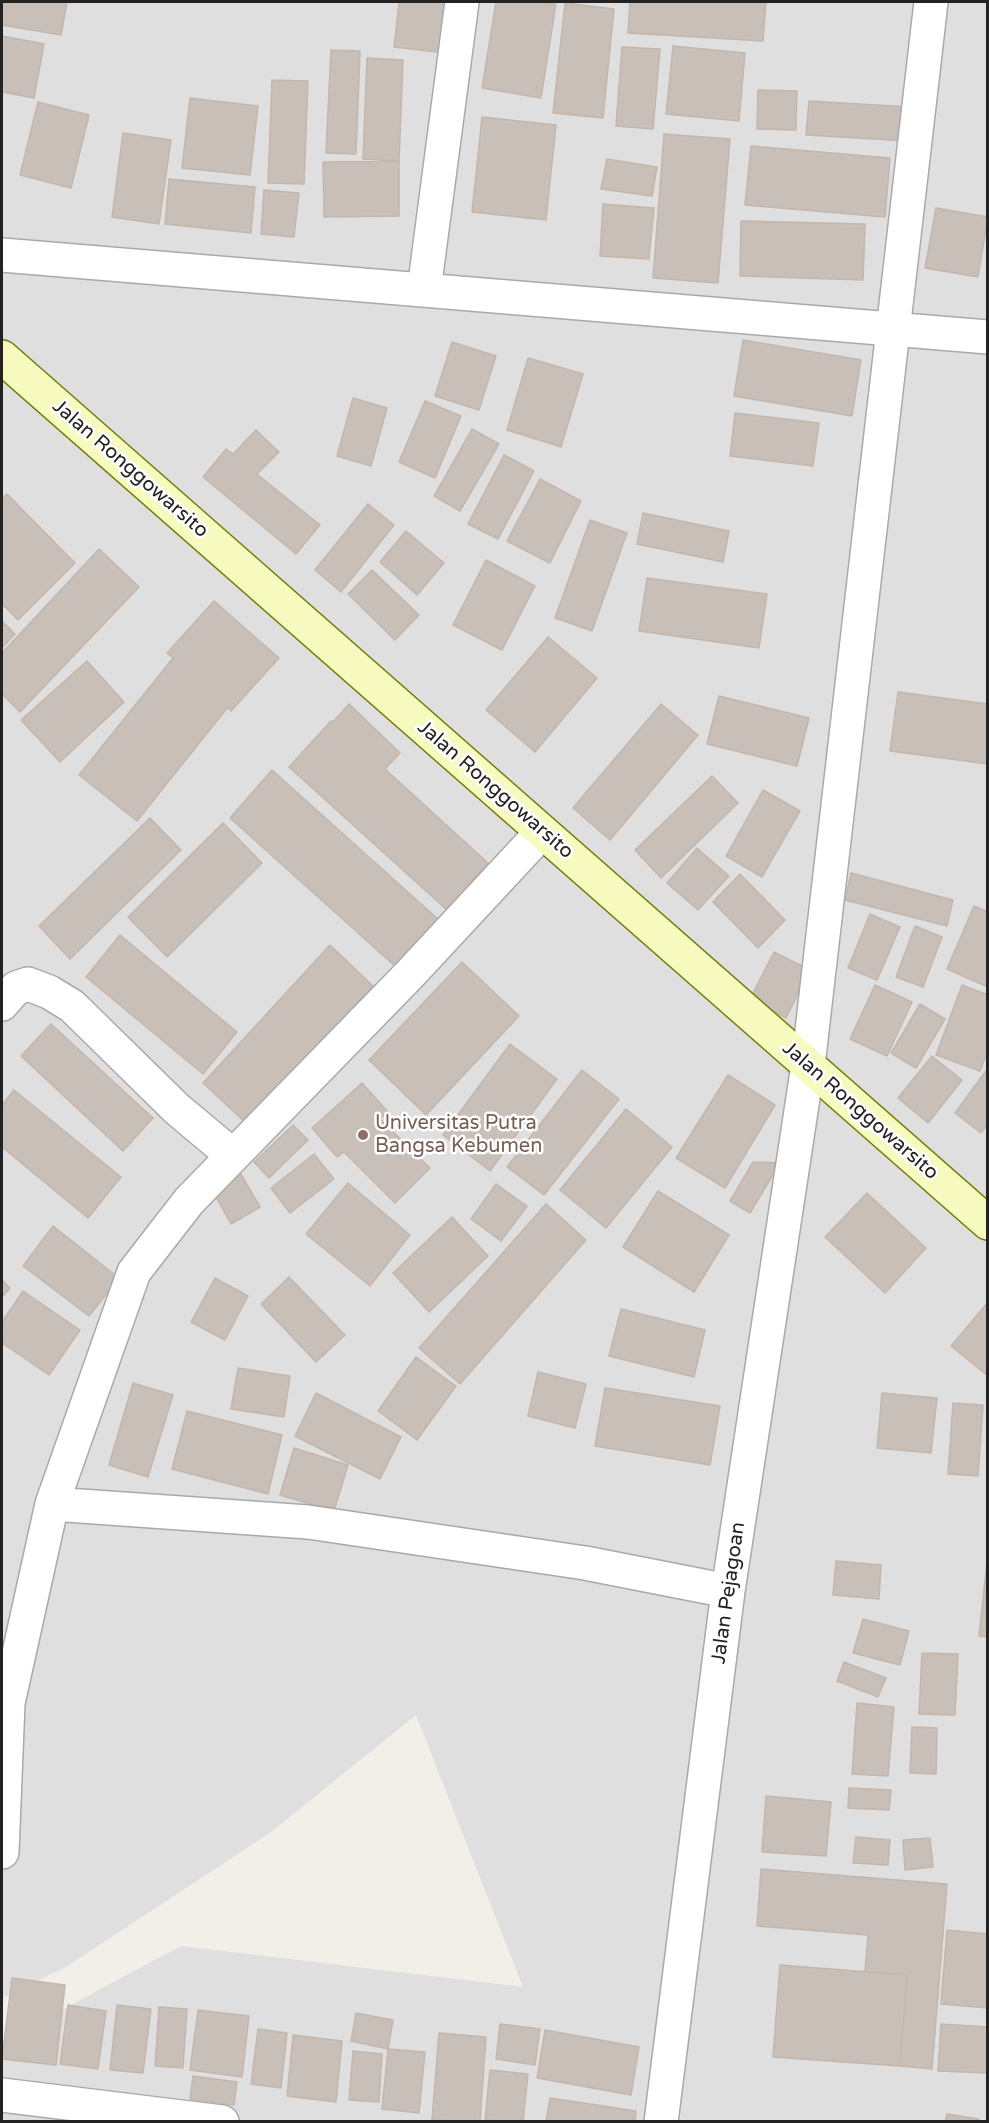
<!DOCTYPE html>
<html>
<head>
<meta charset="utf-8">
<style>
  body { margin:0 }
  #map { position:relative; width:989px; height:2123px; overflow:hidden; background:#f2efe9; font-family:"Varela Round",sans-serif }
  canvas { display:block }
  .frame { position:absolute; inset:0; border:3px solid #222; pointer-events:none }
</style>
</head>
<body>
<div id="map">
<canvas width="989" height="2123"></canvas>
<div class="frame"></div>
</div>
<script>
const c = document.querySelector('canvas').getContext('2d');
c.lineJoin = 'round';
function fillPath(path, color) {
  c.fillStyle = color;
  c.fill(path, 'evenodd');
}
function toPath(rows) {
  const path = new Path2D();
  for (const r of rows) {
    path.moveTo(r[0], r[1]);
    for (let i = 2; i < r.length; i += 2) path.lineTo(r[i], r[i + 1]);
  }
  return path;
}
function strokePath(path, color, width, dash) {
  c.strokeStyle = color;
  c.lineWidth = width;
  c.lineCap = dash ? 'butt' : 'round';
  c.setLineDash(dash || []);
  c.stroke(path);
}
function write(font, color, halo, rows, align = 'center') {
  c.font = font + ' "Varela Round",sans-serif';
  c.lineWidth = 5;
  c.setLineDash([]);
  c.textBaseline = 'middle';
  c.strokeStyle = halo;
  c.fillStyle = color;
  for (const [text, x, y, turn = 0] of rows) {
    c.save();
    c.translate(x, y);
    c.rotate((+turn || 0) * Math.PI / 180);
    c.textAlign = isNaN(turn) ? turn : align;
    if (halo) c.strokeText(text, 0, 0);
    c.fillText(text, 0, 0);
    c.restore();
  }
}
const residential = toPath([
  [2,2,987,2,987,2121,2,2121,2,2042,181,1946,523,1987,416,1715,271,1832,66,1967,2,1998]
]);
const building = toPath([
  [2,2,67,2,61,35,2,25,2,2],
  [399,2,453,2,446,53,394,47,399,2],
  [496,2,541,2,556,4,541,98,482,88,496,2],
  [630,2,766,2,763,41,628,33,630,2],
  [565,3,614,9,603,118,553,113,565,3],
  [2,36,44,44,34,98,2,92,2,36],
  [673,46,745,53,739,121,666,114,673,46],
  [622,47,660,49,653,129,616,126,622,47],
  [331,50,360,51,356,154,326,153,331,50],
  [367,58,403,60,399,161,363,159,367,58],
  [272,80,308,81,304,184,268,183,272,80],
  [758,90,797,91,796,130,757,129,758,90],
  [190,98,258,106,250,175,182,168,190,98],
  [809,101,910,107,908,141,806,135,809,101],
  [38,102,89,115,71,188,20,175,38,102],
  [482,117,556,125,546,220,472,212,482,117],
  [123,133,171,140,159,224,112,217,123,133],
  [664,134,730,139,718,283,653,278,664,134],
  [751,146,890,158,885,217,745,205,751,146],
  [607,159,657,167,652,196,601,189,607,159],
  [399,161,399,216,324,217,323,162,399,161],
  [169,179,255,187,251,233,165,224,169,179],
  [264,190,299,193,294,237,261,234,264,190],
  [603,204,654,208,649,259,600,256,603,204],
  [936,208,988,217,978,277,925,268,936,208],
  [741,221,865,224,863,280,740,276,741,221],
  [743,340,861,360,852,416,734,396,743,340],
  [452,342,496,356,479,410,435,396,452,342],
  [528,358,583,374,561,447,507,430,528,358],
  [353,398,387,408,371,466,337,456,353,398],
  [425,401,461,416,435,478,399,462,425,401],
  [735,413,819,423,813,466,730,456,735,413],
  [472,429,499,444,460,511,434,496,472,429],
  [256,430,279,452,257,474,320,525,296,554,203,477,226,449,233,454,256,430],
  [504,455,534,471,498,539,468,524,504,455],
  [540,479,581,501,550,563,507,541,540,479],
  [7,494,75,563,18,620,2,604,2,499,7,494],
  [368,504,394,525,341,592,315,570,368,504],
  [643,513,729,531,723,562,637,544,643,513],
  [590,520,627,533,592,631,555,618,590,520],
  [406,531,444,563,417,595,380,562,406,531],
  [99,549,139,587,20,712,2,694,2,653,99,549],
  [486,560,535,586,502,650,453,625,486,560],
  [372,570,419,615,395,640,348,594,372,570],
  [647,578,767,594,759,648,639,631,647,578],
  [214,601,279,658,231,711,228,707,137,821,79,775,173,658,167,653,214,601],
  [2,621,15,634,2,648,2,621],
  [548,637,597,678,535,752,486,710,548,637],
  [87,661,124,702,60,762,21,720,87,661],
  [898,692,988,704,988,764,890,751,898,692],
  [719,696,809,718,797,766,707,744,719,696],
  [349,704,400,753,385,769,488,863,447,910,289,767,331,721,333,722,349,704],
  [661,704,698,735,610,840,573,808,661,704],
  [272,770,439,920,396,967,230,818,272,770],
  [712,776,738,803,661,878,635,850,712,776],
  [763,790,800,811,762,877,726,856,763,790],
  [150,818,181,850,70,959,39,926,150,818],
  [223,823,262,863,167,957,128,917,223,823],
  [697,848,729,876,698,910,667,883,697,848],
  [851,873,953,900,947,926,845,900,851,873],
  [740,874,785,920,758,948,713,902,740,874],
  [974,906,988,912,988,987,947,969,974,906],
  [870,914,900,927,877,980,848,968,870,914],
  [915,926,942,937,923,987,896,977,915,926],
  [120,935,237,1032,203,1074,86,977,120,935],
  [330,945,374,987,248,1125,203,1083,330,945],
  [774,952,810,970,786,1018,750,999,774,952],
  [462,962,519,1016,426,1115,369,1060,462,962],
  [875,985,912,1002,887,1056,850,1039,875,985],
  [962,985,988,995,988,1051,980,1071,936,1055,962,985],
  [920,1004,945,1019,916,1068,891,1053,920,1004],
  [51,1024,153,1118,123,1151,21,1056,51,1024],
  [510,1044,557,1079,490,1171,443,1135,510,1044],
  [932,1056,962,1080,928,1123,898,1098,932,1056],
  [988,1068,988,1124,981,1133,955,1113,988,1068],
  [582,1070,619,1099,544,1195,507,1167,582,1070],
  [728,1075,775,1105,725,1188,676,1158,728,1075],
  [362,1083,388,1112,380,1119,430,1168,395,1203,344,1152,337,1157,312,1128,362,1083],
  [14,1090,121,1177,88,1218,2,1147,2,1105,14,1090],
  [626,1109,672,1147,606,1228,560,1190,626,1109],
  [293,1125,308,1140,269,1178,254,1162,293,1125],
  [314,1154,334,1179,290,1213,271,1188,314,1154],
  [753,1162,780,1163,750,1213,730,1201,753,1162],
  [239,1171,260,1207,231,1224,211,1188,239,1171],
  [348,1183,410,1235,370,1286,306,1234,348,1183],
  [496,1184,527,1206,501,1241,471,1219,496,1184],
  [658,1191,729,1235,694,1292,623,1247,658,1191],
  [867,1193,926,1248,885,1293,825,1237,867,1193],
  [546,1204,586,1240,460,1384,419,1348,546,1204],
  [452,1217,488,1256,429,1312,393,1273,452,1217],
  [53,1226,119,1278,89,1316,23,1266,53,1226],
  [289,1277,345,1335,316,1362,261,1304,289,1277],
  [215,1278,248,1296,225,1340,191,1322,215,1278],
  [2,1280,10,1288,2,1297,2,1280],
  [23,1291,80,1330,49,1375,2,1343,2,1322,23,1291],
  [988,1302,988,1376,951,1346,988,1302],
  [621,1309,705,1330,694,1377,609,1356,621,1309],
  [416,1357,456,1386,417,1440,378,1411,416,1357],
  [238,1368,290,1376,284,1417,231,1409,238,1368],
  [538,1372,586,1384,575,1428,528,1416,538,1372],
  [133,1383,173,1395,148,1477,109,1465,133,1383],
  [605,1388,720,1406,710,1465,595,1446,605,1388],
  [316,1393,401,1437,380,1479,295,1436,316,1393],
  [882,1393,937,1398,931,1453,877,1448,882,1393],
  [953,1403,983,1405,978,1476,948,1474,953,1403],
  [187,1411,282,1435,268,1494,172,1469,187,1411],
  [294,1448,348,1465,334,1511,280,1495,294,1448],
  [836,1561,881,1565,879,1599,833,1595,836,1561],
  [987,1562,988,1562,988,1637,979,1636,987,1562],
  [863,1619,909,1631,900,1665,853,1653,863,1619],
  [922,1653,958,1654,955,1715,919,1714,922,1653],
  [844,1662,886,1678,878,1697,837,1681,844,1662],
  [857,1703,894,1707,888,1776,852,1774,857,1703],
  [912,1727,937,1728,936,1774,910,1773,912,1727],
  [849,1788,891,1790,889,1810,848,1808,849,1788],
  [766,1796,831,1802,826,1856,762,1852,766,1796],
  [856,1837,890,1840,888,1865,853,1863,856,1837],
  [930,1838,933,1867,905,1870,903,1840,930,1838],
  [761,1869,947,1884,932,2069,900,2066,907,1975,865,1972,868,1935,757,1926,761,1869],
  [947,1930,988,1934,988,2008,941,2004,947,1930],
  [780,1965,907,1975,900,2066,773,2057,780,1965],
  [12,1978,65,1985,56,2065,2,2059,12,1978],
  [68,2005,106,2011,98,2069,60,2064,68,2005],
  [117,2005,151,2009,143,2073,110,2070,117,2005],
  [159,2007,187,2009,183,2068,155,2066,159,2007],
  [198,2010,249,2016,242,2077,190,2070,198,2010],
  [356,2013,393,2020,388,2049,351,2041,356,2013],
  [500,2024,540,2029,535,2065,496,2059,500,2024],
  [941,2024,988,2027,988,2073,938,2071,941,2024],
  [258,2029,287,2033,281,2088,251,2084,258,2029],
  [545,2030,639,2047,631,2095,537,2078,545,2030],
  [439,2033,486,2037,480,2122,432,2120,439,2033],
  [293,2035,342,2041,336,2102,287,2096,293,2035],
  [388,2049,425,2052,419,2113,382,2109,388,2049],
  [353,2051,382,2054,379,2102,349,2100,353,2051],
  [490,2070,528,2074,523,2122,485,2120,490,2070],
  [193,2076,237,2082,234,2105,190,2099,193,2076],
  [550,2098,636,2111,635,2122,546,2122,550,2098],
  [947,2114,979,2119,978,2122,945,2122,947,2114]
]);
const minor = toPath([
  [2,255,988,337],
  [424,290,462,2],
  [2,1004,16,988,28,984,49,992,72,1006,177,1109,232,1155],
  [52,1504,308,1522,585,1563,728,1591],
  [2,1852,8,1703,52,1504,134,1272,189,1201,411,973,542,832],
  [2,2095,222,2122],
  [661,2122,728,1591,808,1065,931,2]
]);
const secondary = toPath([
  [2,357,988,1223]
]);
const markers = [
  [363,1135,6,"#8d6e63"]
];
const streetNames = [
  ["Jalan Ronggowarsito",130,469,41],
  ["Jalan Ronggowarsito",495,790,41],
  ["Jalan Ronggowarsito",860,1111,41],
  ["Jalan Pejagoan",729,1593,-82]
];
const educationNames = [
  ["Universitas Putra",375,1124],
  ["Bangsa Kebumen",375,1147]
];
fillPath(residential, '#e0dfdf');
fillPath(building, '#c7bfb8');
strokePath(building, '#c4b6ab', 1.5);
strokePath(minor, '#a9a9a9', 36);
strokePath(secondary, '#707d05', 36);
strokePath(minor, '#fff', 33);
strokePath(secondary, '#f7fabf', 33);
for (const [x, y, r, color] of markers) {
  const dot = new Path2D();
  dot.arc(x, y, r, 0, 2 * Math.PI);
  c.fillStyle = color;
  c.fill(dot);
  strokePath(dot, '#fff', 2);
}
write('20px', '#222', '#fff', streetNames);
write('20px', '#785e54', '#fff', educationNames, 'left');
</script>
</body>
</html>
